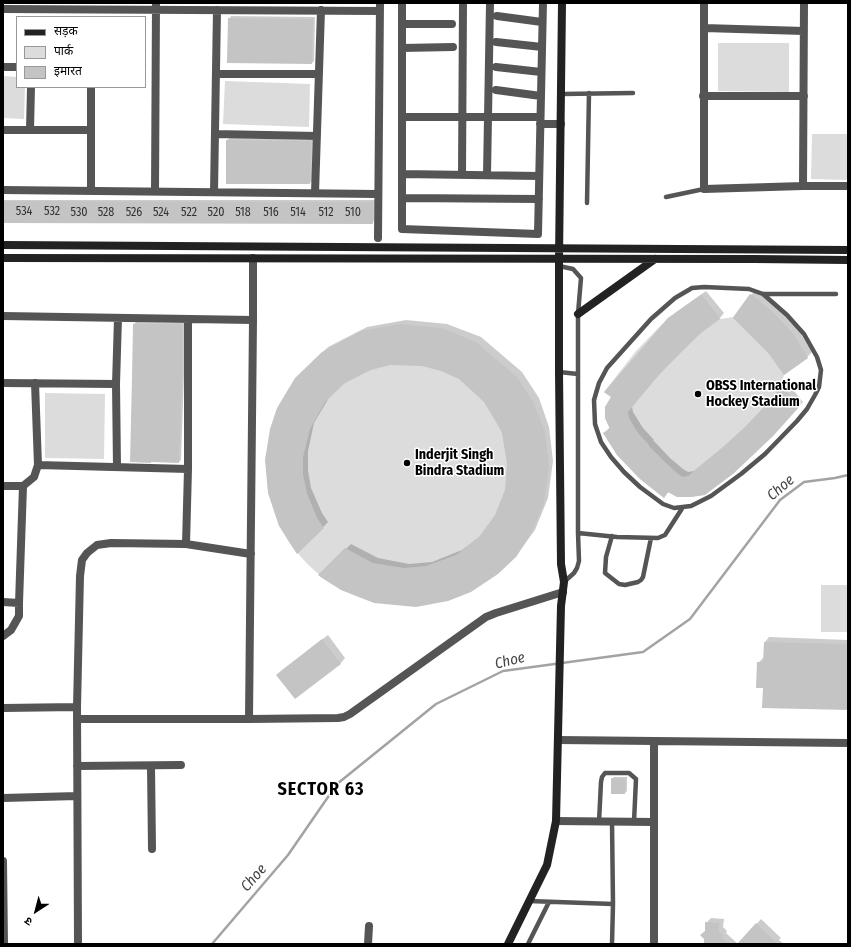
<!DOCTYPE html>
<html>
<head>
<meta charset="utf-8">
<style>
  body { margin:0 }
  #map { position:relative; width:851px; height:947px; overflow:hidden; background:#fff; font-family:"Fira Sans Condensed","Noto Sans Devanagari",sans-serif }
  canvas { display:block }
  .frame { position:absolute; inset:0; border:4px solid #000; pointer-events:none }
  .legend { position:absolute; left:16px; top:16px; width:130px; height:72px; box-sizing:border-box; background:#fff; border:1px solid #999; margin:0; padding:5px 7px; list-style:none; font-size:12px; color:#000 }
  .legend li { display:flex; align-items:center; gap:8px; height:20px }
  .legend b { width:20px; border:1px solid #999 }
  .north { position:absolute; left:16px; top:891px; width:40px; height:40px; -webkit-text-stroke:3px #fff; paint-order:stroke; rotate:216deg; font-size:11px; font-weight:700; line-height:16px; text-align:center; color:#000 }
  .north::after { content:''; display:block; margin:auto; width:14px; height:18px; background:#000; clip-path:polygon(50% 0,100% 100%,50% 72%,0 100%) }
</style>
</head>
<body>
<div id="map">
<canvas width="851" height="947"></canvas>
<div class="frame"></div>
<ul class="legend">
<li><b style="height:5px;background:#222"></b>सड़क</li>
<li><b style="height:11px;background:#dcdcdc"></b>पार्क</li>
<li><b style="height:11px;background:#c4c4c4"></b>इमारत</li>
</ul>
<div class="north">उ</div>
</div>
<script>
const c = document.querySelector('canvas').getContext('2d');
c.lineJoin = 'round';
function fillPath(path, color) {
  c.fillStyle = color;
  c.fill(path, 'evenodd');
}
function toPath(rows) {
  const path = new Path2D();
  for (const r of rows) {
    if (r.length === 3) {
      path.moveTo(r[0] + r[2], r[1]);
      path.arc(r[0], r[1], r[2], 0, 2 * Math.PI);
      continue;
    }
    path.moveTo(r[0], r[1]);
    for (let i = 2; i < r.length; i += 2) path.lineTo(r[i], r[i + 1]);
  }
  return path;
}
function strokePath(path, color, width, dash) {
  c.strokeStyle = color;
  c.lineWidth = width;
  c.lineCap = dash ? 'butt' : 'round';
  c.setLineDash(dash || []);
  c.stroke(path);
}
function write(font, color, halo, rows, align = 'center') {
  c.font = font + ' "Fira Sans Condensed",sans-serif';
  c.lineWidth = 3;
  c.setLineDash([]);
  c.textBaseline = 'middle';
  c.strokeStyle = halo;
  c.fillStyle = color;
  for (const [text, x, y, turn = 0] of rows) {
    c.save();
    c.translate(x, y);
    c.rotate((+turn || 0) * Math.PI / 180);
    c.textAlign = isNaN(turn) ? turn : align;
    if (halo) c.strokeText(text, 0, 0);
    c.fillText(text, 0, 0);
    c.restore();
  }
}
const green = toPath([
  [718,43,789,43,789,92,718,91],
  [3,76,17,77,17,87,25,87,24,119,3,118],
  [225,81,310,84,309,127,223,124],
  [812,134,848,134,848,180,811,179],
  [750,294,772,312,793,334,808,358,784,375,781,386,799,407,773,436,734,473,704,495,677,497,668,492,664,498,640,479,617,455,603,433,610,429,605,418,605,407,611,397,604,392,636,351,668,318,701,295,720,319,733,317],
  [406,466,139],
  [45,393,105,394,104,459,45,458],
  [821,585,848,585,848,632,821,632]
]);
const shadow = toPath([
  [231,16,315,17,314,61,312,63,229,19],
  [230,138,313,140,312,181,309,184,227,140],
  [3,200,375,200,374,221,372,223,3,222],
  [756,290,777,307,798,329,812,352,807,357,770,353,735,317,751,295],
  [706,291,724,313,720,318,701,332,662,371,632,406,633,412,643,428,654,440,653,440,670,458,683,469,688,472,694,471,730,442,765,408,787,382,803,402,778,429,669,491,664,497,604,433,610,427,675,313],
  [406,320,447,324,481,337,522,372,539,398,549,427,553,461,548,498,535,530,520,550,497,574,320,575,351,544,378,558,409,564,432,562,462,550,482,535,496,516,506,490,508,464,502,432,485,401,459,378,441,370,422,365,390,364,370,369,345,382,330,396,314,423,308,451,308,470,311,488,322,513,328,522,298,553,296,379,328,347,367,327],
  [136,322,184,323,184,375,181,460,179,462,134,324],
  [328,635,345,658,341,663,295,698,277,675,282,670],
  [769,637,848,640,848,709,764,687,758,663,763,658,764,658,765,642],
  [614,777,627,777,627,791,625,793,612,779],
  [711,918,724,919,723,927,727,931,726,933,738,944,761,919,781,938,779,940,784,944,705,944,706,923]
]);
const stream = toPath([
  [212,944,288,855,337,784,436,704,503,671,643,652,690,619,780,500,804,482,835,478,848,475]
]);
const building = toPath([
  [228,18,313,19,312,64,227,63],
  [226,140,311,141,310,184,226,184],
  [3,201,373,202,373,224,3,223],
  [750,294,772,312,793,334,808,358,784,375,769,354,733,318],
  [701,295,720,319,701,333,681,352,657,377,628,412,629,418,638,433,649,445,649,446,665,462,678,474,683,477,688,476,723,447,745,427,764,407,781,386,799,407,773,436,734,473,705,495,692,497,677,497,668,492,664,498,640,479,617,455,603,433,610,429,605,418,605,407,611,397,604,392,668,318],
  [133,324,182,324,182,377,179,463,151,462,151,463,130,462,132,377],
  [400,324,442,328,476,342,517,377,534,403,545,432,549,466,544,504,530,536,516,557,498,574,471,592,448,601,416,607,374,603,341,590,322,578,318,575,345,548,373,563,404,568,426,566,456,555,479,537,495,515,505,490,507,464,502,432,484,402,459,379,441,371,422,366,390,365,371,370,345,383,325,402,310,429,303,457,303,475,307,493,317,518,324,528,297,554,291,545,279,526,268,493,265,460,270,429,277,408,295,378,322,352,361,331],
  [322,639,341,664,295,699,276,675],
  [764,642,848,644,848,710,762,708,763,688,756,688,757,662,763,662],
  [611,778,625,779,625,794,611,794],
  [705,922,719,923,719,932,723,936,722,938,728,944,704,944,704,939,700,935,705,931],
  [756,923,778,944,737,944]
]);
const lane = toPath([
  [562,94,633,93],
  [666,197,704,189],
  [587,203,589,93],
  [559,266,573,269,581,278,578,314,578,533,579,561,577,568,574,573,564,582],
  [763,294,787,315,804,334,817,357,821,370,819,387,815,395,807,409,797,421,765,454,741,474,711,496,691,506,674,508,663,504,640,487,624,472,611,457,601,442,595,424,594,400,599,383,607,368,651,319,675,298,692,288,704,287,749,289,763,294,836,294],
  [559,372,578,374],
  [578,533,617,537,658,538,665,535,683,507],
  [612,536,606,557,605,573,619,584,625,585,638,582,641,580,643,577,651,538],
  [599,822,601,782,602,777,605,773,629,773,636,779,634,822],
  [612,822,613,904,612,944],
  [529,901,613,904],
  [528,944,549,902]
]);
const street = toPath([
  [402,3,402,229,538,234,543,3],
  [704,3,704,189,803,186,848,186],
  [3,9,380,11],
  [497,16,542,22],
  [402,24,452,24],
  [704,28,804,31],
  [496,42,542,47],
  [402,48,453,47],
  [3,67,17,67],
  [496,67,541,72],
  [216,74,318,74],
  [496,90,541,96],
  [703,96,804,96],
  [403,117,540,117],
  [540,124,561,124],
  [3,130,91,130],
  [30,130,31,87],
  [215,134,317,136],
  [402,174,539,176],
  [462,175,463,3],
  [487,175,490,3],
  [803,186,804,3],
  [3,190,378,194],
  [91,191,91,87],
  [155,191,156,3],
  [214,192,217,10],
  [315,193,321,10],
  [402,198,539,199],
  [378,238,380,3],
  [3,316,253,320],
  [3,383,116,384],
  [38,465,188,469],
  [117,467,116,384,118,318],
  [3,486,23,486,19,603],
  [23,486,34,477,38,465,35,383],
  [186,544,188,469,188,319],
  [3,602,19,603,19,616,11,630,3,636],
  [3,708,77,707],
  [78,719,249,719,338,718,344,717,350,714,486,617,496,613,563,592],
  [249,719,253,320,253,258],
  [558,740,848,743],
  [654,741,654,944],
  [77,766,181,765],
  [151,766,152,849],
  [3,798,77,796],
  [556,821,654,822],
  [3,861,4,944],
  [78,944,77,707,80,576,82,560,87,553,97,545,111,543,186,544,251,554],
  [368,944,369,926]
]);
const secondary = toPath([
  [3,245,848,250],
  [3,258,754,259,848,260],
  [578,314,655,259],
  [508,944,547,865,556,821,561,606,564,582,561,564,559,372,559,259,562,3]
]);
const markers = [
  [698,394,4,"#000"],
  [407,463,4,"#000"]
];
const numberNames = [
  ["534",24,212],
  ["532",52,212],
  ["530",79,213],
  ["528",106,213],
  ["526",134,213],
  ["524",161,213],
  ["522",189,213],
  ["520",216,213],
  ["518",243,213],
  ["516",271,213],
  ["514",298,213],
  ["512",326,213],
  ["510",353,213]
];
const poiNames = [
  ["OBSS International",706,386],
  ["Hockey Stadium",706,402],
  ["Inderjit Singh",415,455],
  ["Bindra Stadium",415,471]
];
const waterNames = [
  ["Choe",781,488,-41],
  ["Choe",510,661,-14],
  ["Choe",254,878,-49]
];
const districtNames = [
  ["SECTOR 63",321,790]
];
fillPath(green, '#dcdcdc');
fillPath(shadow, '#0003');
strokePath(stream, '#a3a3a3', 2.5);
fillPath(building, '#c4c4c4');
strokePath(lane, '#555', 4.5);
strokePath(street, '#555', 8);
strokePath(secondary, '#222', 8);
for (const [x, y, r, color] of markers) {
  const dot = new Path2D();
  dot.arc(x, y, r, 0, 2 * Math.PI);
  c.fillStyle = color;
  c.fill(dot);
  strokePath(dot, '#fff', 1.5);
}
write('12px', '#313131', null, numberNames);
write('bold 14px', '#000', '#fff', poiNames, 'left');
write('italic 15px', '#444', '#fff', waterNames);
c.letterSpacing = '1px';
write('bold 18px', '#000', '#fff', districtNames);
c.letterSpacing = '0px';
</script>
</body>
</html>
